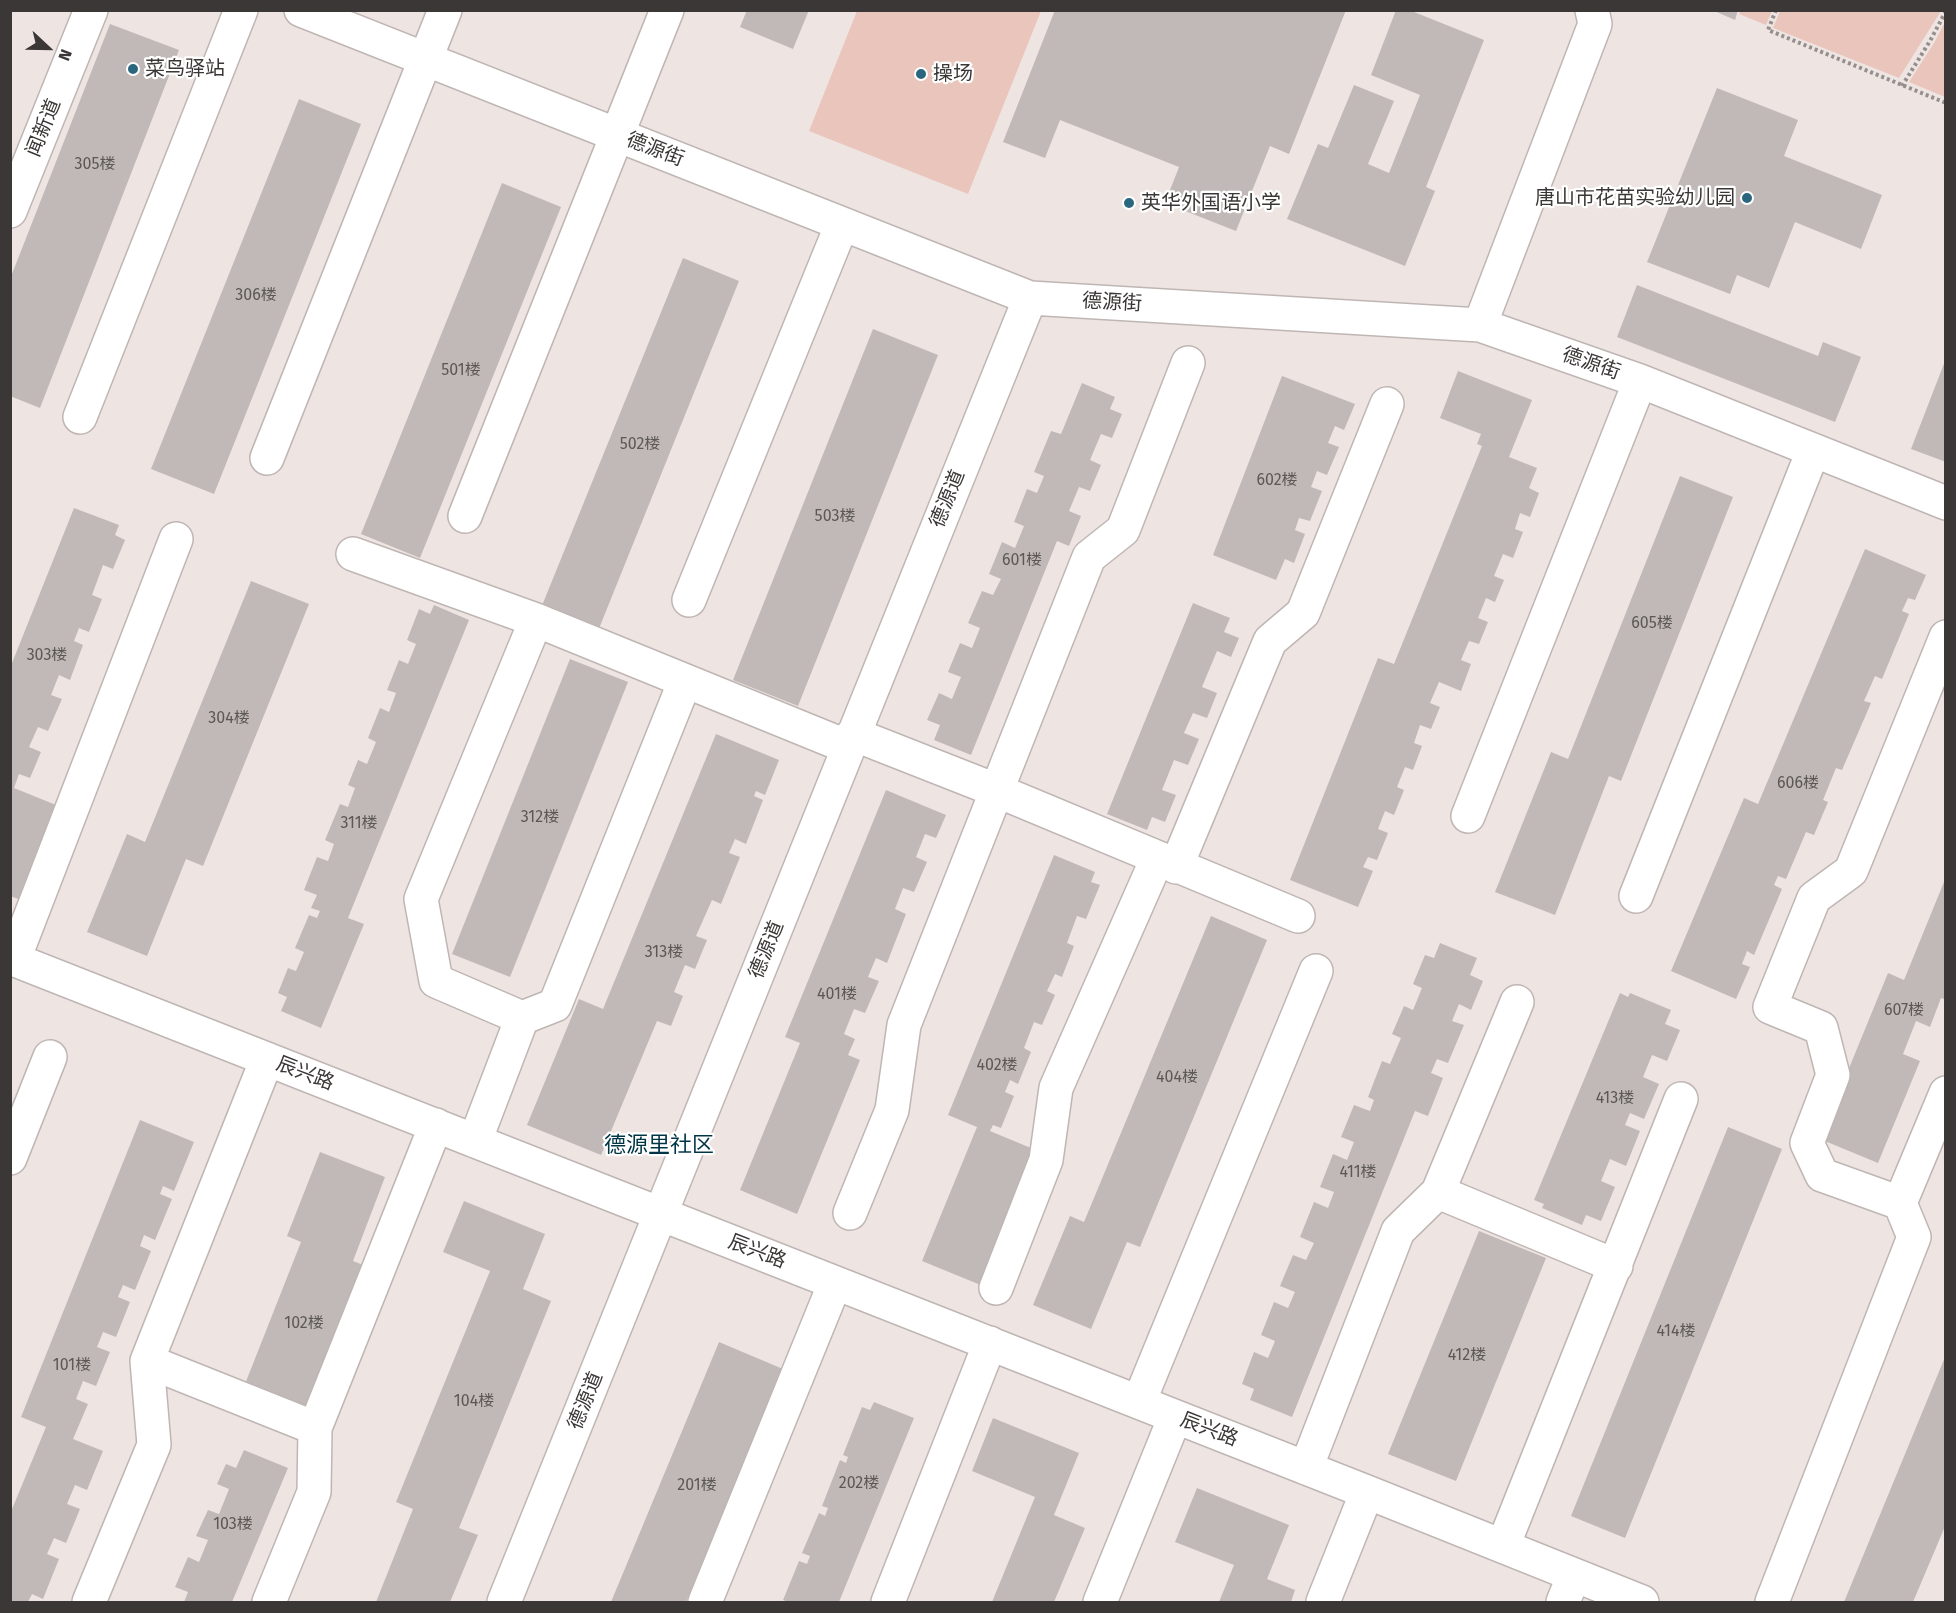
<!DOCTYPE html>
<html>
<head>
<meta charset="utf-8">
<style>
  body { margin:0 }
  #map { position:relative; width:1956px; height:1613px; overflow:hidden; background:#eee5e3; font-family:"Fira Sans",sans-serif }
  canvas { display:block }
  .frame { position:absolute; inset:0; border:12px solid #3a3736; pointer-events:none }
  .north { position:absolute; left:18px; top:18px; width:60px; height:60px; -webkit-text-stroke:4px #fff; paint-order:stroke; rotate:112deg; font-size:16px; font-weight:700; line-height:24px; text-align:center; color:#3a3736 }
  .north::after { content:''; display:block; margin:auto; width:21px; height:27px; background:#3a3736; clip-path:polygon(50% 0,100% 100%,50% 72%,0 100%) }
</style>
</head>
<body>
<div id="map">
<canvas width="1956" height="1613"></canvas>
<div class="frame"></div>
<div class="north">N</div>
</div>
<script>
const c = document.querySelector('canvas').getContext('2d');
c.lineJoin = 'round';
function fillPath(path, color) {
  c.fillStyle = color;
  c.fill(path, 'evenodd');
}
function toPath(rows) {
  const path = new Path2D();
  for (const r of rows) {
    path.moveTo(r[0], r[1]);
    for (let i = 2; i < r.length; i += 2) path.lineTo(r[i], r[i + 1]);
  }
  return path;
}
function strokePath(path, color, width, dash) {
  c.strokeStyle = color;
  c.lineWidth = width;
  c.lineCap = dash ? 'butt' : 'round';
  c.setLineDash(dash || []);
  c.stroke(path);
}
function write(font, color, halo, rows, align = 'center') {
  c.font = font + ' "Fira Sans","Noto Sans SC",sans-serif';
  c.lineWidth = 4.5;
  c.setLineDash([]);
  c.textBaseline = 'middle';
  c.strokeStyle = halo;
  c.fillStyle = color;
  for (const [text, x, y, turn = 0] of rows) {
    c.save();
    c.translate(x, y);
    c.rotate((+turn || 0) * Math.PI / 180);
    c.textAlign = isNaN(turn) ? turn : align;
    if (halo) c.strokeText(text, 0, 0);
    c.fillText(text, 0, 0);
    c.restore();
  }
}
const green = toPath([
  [857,11,1041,11,968,194,809,131],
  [1741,11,1741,10,1772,11,1766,25,1739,14],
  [1780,11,1780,10,1941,11,1899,78,1773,28],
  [1945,22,1945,97,1909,82,1934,43]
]);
const building = toPath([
  [747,10,809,10,793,49,740,27],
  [1055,10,1346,10,1289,154,1270,146,1236,231,1165,203,1179,167,1060,120,1045,158,1003,142],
  [1396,10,1409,10,1484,40,1426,187,1435,191,1405,266,1287,219,1318,144,1328,148,1354,85,1394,101,1368,164,1389,173,1420,95,1371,75],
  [1712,10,1738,10,1735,20],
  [110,24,179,50,40,408,10,396,10,279],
  [1717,88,1798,120,1784,156,1882,195,1861,249,1795,222,1769,288,1737,275,1730,294,1647,262],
  [299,99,361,124,214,494,151,469],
  [502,183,561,207,420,558,361,534],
  [683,258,739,281,598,631,541,608],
  [1637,285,1818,356,1823,342,1861,357,1835,422,1617,337],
  [873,329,938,355,798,706,733,680],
  [1945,361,1946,361,1946,462,1911,449],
  [1458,371,1532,400,1509,457,1537,468,1529,488,1539,493,1530,517,1520,513,1515,529,1523,532,1513,558,1503,554,1494,576,1504,580,1495,602,1486,598,1478,618,1488,622,1479,644,1469,641,1461,660,1471,664,1461,691,1439,682,1430,703,1440,707,1431,729,1420,725,1414,743,1422,746,1413,770,1405,767,1397,787,1404,790,1394,815,1385,811,1378,829,1388,833,1377,860,1368,857,1363,867,1373,871,1358,907,1290,880,1378,658,1394,664,1482,446,1477,444,1481,434,1440,418],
  [1282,376,1355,404,1344,430,1335,426,1328,443,1339,447,1327,475,1317,471,1311,487,1322,491,1310,521,1299,518,1295,530,1305,534,1294,563,1285,559,1276,580,1213,555],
  [1082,383,1115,397,1110,409,1122,414,1112,438,1101,434,1090,460,1101,465,1090,491,1079,487,1069,511,1081,516,1069,546,1057,541,971,755,934,740,940,725,927,720,939,693,952,699,961,677,948,672,960,643,972,648,980,628,968,623,982,591,993,595,1001,579,989,574,1002,542,1015,548,1024,526,1014,522,1027,489,1037,493,1044,476,1034,472,1051,431,1061,434],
  [1680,476,1733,497,1621,781,1609,776,1555,915,1495,892,1551,752,1568,759],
  [74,508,119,525,115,535,125,540,113,569,103,565,92,595,102,599,89,632,79,628,74,641,83,645,70,680,59,675,51,695,62,699,48,731,38,727,29,747,41,752,30,778,19,774,14,788,61,807,24,901,10,896,10,668],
  [1865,549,1926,575,1915,600,1908,598,1902,611,1909,614,1882,679,1875,676,1864,701,1871,703,1842,770,1836,768,1823,800,1828,802,1814,835,1806,832,1786,879,1778,876,1774,885,1782,889,1754,955,1747,951,1742,964,1750,967,1736,999,1671,971,1744,798,1758,804],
  [251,581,309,604,203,866,186,859,147,956,87,932,127,834,145,842],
  [1193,603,1230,618,1224,632,1239,638,1231,657,1217,651,1202,687,1217,693,1207,718,1193,713,1184,733,1199,739,1188,765,1174,760,1162,790,1176,795,1165,822,1152,817,1147,830,1107,814],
  [434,605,469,620,348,918,364,924,321,1028,281,1011,287,997,278,993,288,968,296,971,304,952,295,948,309,915,317,918,320,911,311,908,317,895,304,890,317,857,328,861,334,844,325,840,340,804,348,807,355,788,348,785,358,760,367,764,376,742,368,738,380,708,389,712,396,693,387,690,399,660,408,664,416,644,407,640,419,609,430,614],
  [570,659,628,682,510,977,452,954],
  [716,734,779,760,765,795,756,791,754,796,763,800,746,844,735,839,729,853,740,857,721,904,712,900,696,936,707,940,695,969,685,965,674,992,683,996,671,1026,657,1021,601,1155,527,1125,579,999,603,1009],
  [886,790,946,815,936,838,925,834,916,857,927,862,914,892,903,888,895,909,906,914,887,963,876,958,868,977,879,981,865,1013,854,1009,844,1034,855,1039,848,1055,860,1060,797,1214,740,1190,800,1043,785,1037],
  [1054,855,1095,872,1091,882,1100,885,1086,919,1077,916,1067,943,1074,946,1062,977,1055,974,1047,991,1055,995,1042,1025,1034,1022,1024,1048,1031,1052,1018,1084,1010,1080,1005,1092,1014,1096,1001,1128,993,1125,990,1131,1038,1151,983,1286,922,1261,977,1127,948,1115],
  [1946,877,1946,1000,1941,998,1930,1027,1916,1021,1903,1054,1920,1061,1878,1163,1820,1139,1888,973,1904,980],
  [1211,916,1267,940,1140,1247,1127,1242,1091,1329,1033,1305,1070,1216,1084,1222],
  [1440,943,1477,958,1470,975,1483,981,1471,1010,1459,1004,1452,1021,1464,1025,1448,1063,1437,1059,1431,1073,1443,1078,1428,1116,1415,1111,1292,1417,1250,1400,1254,1389,1242,1384,1254,1352,1268,1358,1275,1341,1261,1335,1274,1302,1288,1308,1295,1292,1280,1286,1293,1255,1306,1260,1314,1243,1300,1237,1314,1202,1328,1208,1334,1192,1320,1187,1333,1154,1347,1160,1354,1142,1341,1137,1354,1105,1370,1111,1374,1100,1368,1097,1382,1061,1390,1064,1401,1038,1392,1034,1404,1006,1413,1010,1422,988,1413,984,1425,955,1434,958],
  [1620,993,1628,997,1630,993,1671,1010,1665,1024,1680,1030,1667,1061,1652,1055,1643,1077,1659,1084,1644,1119,1630,1113,1625,1125,1640,1131,1626,1166,1610,1159,1601,1181,1615,1187,1601,1221,1586,1215,1582,1225,1542,1208,1544,1204,1534,1200],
  [140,1120,194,1142,174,1191,163,1186,160,1194,172,1199,155,1240,144,1235,140,1246,151,1251,135,1290,123,1285,118,1297,130,1302,116,1337,103,1332,97,1347,110,1352,96,1386,83,1381,76,1399,88,1404,73,1439,103,1451,87,1490,75,1485,67,1504,80,1509,66,1543,54,1538,47,1554,59,1559,43,1599,32,1594,28,1602,10,1602,10,1514,46,1427,21,1417],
  [1728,1127,1782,1149,1625,1538,1571,1516],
  [320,1152,385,1177,353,1261,363,1265,307,1408,245,1384,301,1242,287,1236],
  [464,1201,545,1234,523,1289,551,1301,459,1528,478,1535,450,1602,376,1602,413,1509,396,1502,490,1271,443,1252],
  [1479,1231,1546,1258,1456,1481,1388,1454],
  [719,1342,783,1369,686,1602,611,1602],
  [1945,1357,1946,1524,1913,1602,1844,1602],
  [874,1402,914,1418,839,1602,788,1602,783,1600,799,1561,807,1564,810,1556,802,1553,819,1513,825,1516,828,1508,822,1506,840,1460,846,1463,848,1457,843,1455,862,1407,870,1410],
  [993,1418,1079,1453,1054,1515,1085,1528,1054,1602,992,1602,1035,1497,972,1471],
  [244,1450,288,1468,232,1602,184,1602,188,1592,175,1587,188,1557,199,1562,208,1540,196,1536,208,1510,219,1514,229,1489,217,1484,226,1464,236,1468],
  [1197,1488,1289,1525,1267,1579,1295,1590,1291,1602,1219,1602,1234,1565,1175,1542]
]);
const path = toPath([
  [1776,10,1768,30,1946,103],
  [1902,86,1930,41,1946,11]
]);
const minor = toPath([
  [301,10,1030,298,1480,325,1640,381,1946,503],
  [10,211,91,10],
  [1480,325,1595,24,1592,10],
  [80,417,241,10],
  [267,458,445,10],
  [465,516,667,10],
  [353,554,536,620,848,747],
  [689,600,842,224],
  [853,734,998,791,1298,916],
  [1468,816,1640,381],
  [1176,867,1270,641,1303,613,1387,404],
  [1636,896,1813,451],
  [10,958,1367,1492,1642,1602],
  [14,959,176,539],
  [522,1018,436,981,421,899,536,620],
  [475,1141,522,1018,555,1005,685,681],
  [10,1158,50,1057],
  [1438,1192,1616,1266],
  [1900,1203,1946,1093],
  [850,1213,892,1110,904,1025,1089,557,1123,530,1188,363],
  [996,1288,1046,1160,1056,1088,1157,859],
  [147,1361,315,1428],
  [1139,1402,1316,971],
  [1306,1468,1398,1231,1438,1192,1517,1002],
  [1503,1546,1681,1099],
  [89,1602,154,1445,147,1361,267,1059],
  [269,1602,314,1492,315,1428,436,1125],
  [504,1602,1030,298],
  [705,1602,835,1283],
  [888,1602,990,1343],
  [1100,1602,1175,1417],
  [1323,1602,1367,1492],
  [1563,1602,1574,1575],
  [1772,1602,1914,1237,1900,1203,1822,1175,1807,1143,1833,1075,1821,1028,1770,1007,1814,898,1851,871,1946,637]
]);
const markers = [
  [133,69,6,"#2a667d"],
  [921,74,6,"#2a667d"],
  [1747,198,6,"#2a667d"],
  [1129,203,6,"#2a667d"]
];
const numberNames = [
  ["305楼",95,165],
  ["306楼",256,296],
  ["501楼",461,371],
  ["502楼",640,445],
  ["602楼",1277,481],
  ["503楼",835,517],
  ["601楼",1022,561],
  ["605楼",1652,624],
  ["303楼",47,656],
  ["304楼",229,719],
  ["606楼",1798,784],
  ["312楼",540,818],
  ["311楼",359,824],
  ["313楼",664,953],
  ["401楼",837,995],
  ["607楼",1904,1011],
  ["402楼",997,1066],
  ["404楼",1177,1078],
  ["413楼",1615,1099],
  ["411楼",1358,1173],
  ["102楼",304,1324],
  ["414楼",1676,1332],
  ["412楼",1467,1356],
  ["101楼",72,1366],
  ["104楼",474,1402],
  ["202楼",859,1484],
  ["201楼",697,1486],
  ["103楼",233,1525]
];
const poiNames = [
  ["菜鸟驿站",145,69],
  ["操场",933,74],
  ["唐山市花苗实验幼儿园",1735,198,"right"],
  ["英华外国语小学",1141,203]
];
const streetNames = [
  ["闻新道",44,128,-68],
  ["德源街",655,150,21],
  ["德源街",1112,303,3],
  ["德源街",1591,364,19],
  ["德源道",948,499,-68],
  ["德源道",767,950,-68],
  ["辰兴路",305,1074,21],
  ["辰兴路",757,1252,21],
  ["德源道",586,1401,-68],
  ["辰兴路",1209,1430,21]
];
const quarterNames = [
  ["德源里社区",659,1146]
];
fillPath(green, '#eac5bc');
fillPath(building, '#c1b9b7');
strokePath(minor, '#bfb6b4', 36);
strokePath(path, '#948e8d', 4, [3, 3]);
strokePath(minor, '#fff', 33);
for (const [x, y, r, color] of markers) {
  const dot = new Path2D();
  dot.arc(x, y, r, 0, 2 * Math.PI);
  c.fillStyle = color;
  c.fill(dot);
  strokePath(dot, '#fff', 2);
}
write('16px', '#5c5856', null, numberNames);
write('20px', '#3a3736', '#fff', poiNames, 'left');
write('20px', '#3a3736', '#fff', streetNames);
write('22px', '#003546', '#fff', quarterNames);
</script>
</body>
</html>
